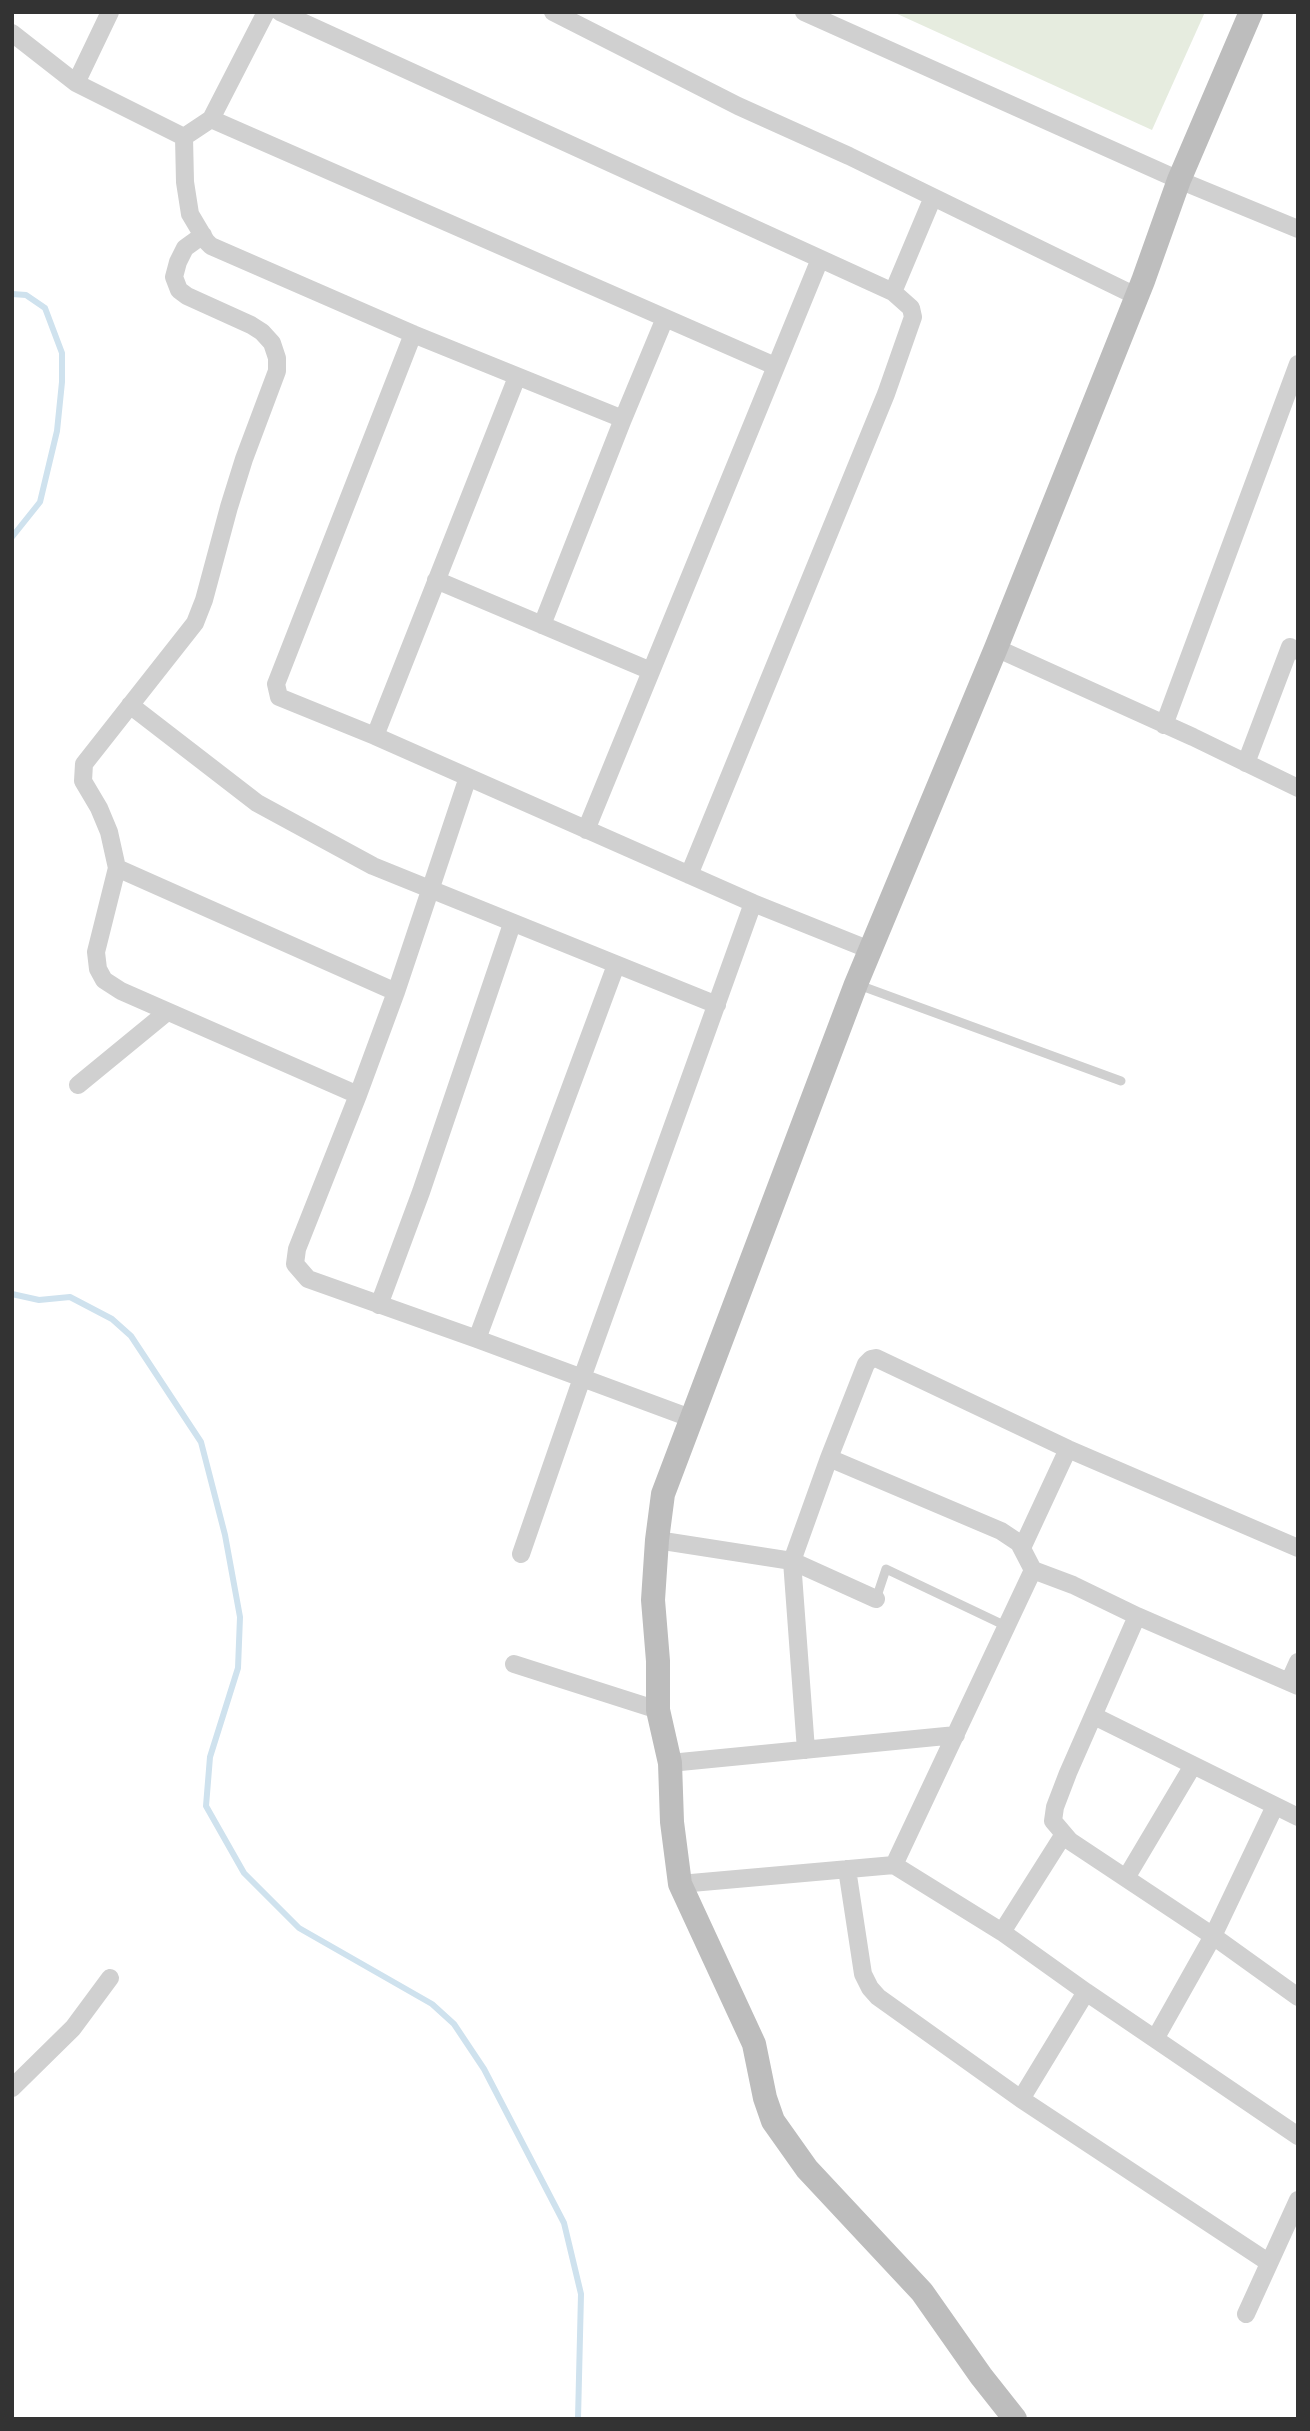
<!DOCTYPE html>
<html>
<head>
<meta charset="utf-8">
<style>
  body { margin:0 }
  #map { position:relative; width:1310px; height:2431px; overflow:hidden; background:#fff; font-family:"Titillium Web",sans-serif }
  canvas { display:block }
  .frame { position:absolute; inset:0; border:14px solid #333; pointer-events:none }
</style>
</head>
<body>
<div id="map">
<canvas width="1310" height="2431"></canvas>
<div class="frame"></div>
</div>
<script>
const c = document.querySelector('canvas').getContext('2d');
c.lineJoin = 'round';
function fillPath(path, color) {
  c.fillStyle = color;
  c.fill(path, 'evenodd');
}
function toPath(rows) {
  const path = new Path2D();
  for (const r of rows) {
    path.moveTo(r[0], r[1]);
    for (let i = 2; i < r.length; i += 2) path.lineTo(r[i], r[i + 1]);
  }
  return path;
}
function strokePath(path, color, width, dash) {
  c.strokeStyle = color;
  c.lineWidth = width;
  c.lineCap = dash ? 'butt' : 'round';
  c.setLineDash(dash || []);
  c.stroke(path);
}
const green = toPath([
  [893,12,1205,12,1152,130]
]);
const stream = toPath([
  [12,294,26,295,45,308,62,353,62,382,57,431,40,502,12,537],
  [12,1294,39,1300,70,1297,112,1319,131,1336,201,1442,225,1535,240,1617,238,1668,210,1757,206,1806,244,1873,299,1928,432,2004,454,2024,484,2069,564,2223,581,2294,578,2419]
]);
const lane = toPath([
  [856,984,1121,1081],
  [876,1599,886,1569,1008,1627]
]);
const street = toPath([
  [266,12,211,119,184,137,185,182,190,214,206,241,211,246,413,334,623,419,665,318],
  [280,12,893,292,911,308,913,317,886,394,689,875],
  [553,12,738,106,849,156,1136,296],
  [804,12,1179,180,1298,229],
  [12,33,76,83,184,137],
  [76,83,110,12],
  [211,119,775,366],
  [203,235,185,248,178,262,174,277,179,290,187,296,251,325,262,332,272,343,277,358,277,371,244,459,229,507,204,600,195,623,84,764,83,781,99,808,109,832,117,868,96,952,98,969,104,980,121,991,358,1095],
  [893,292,933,197],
  [413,334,276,684,279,697,375,736,753,903,870,950],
  [436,580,651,671],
  [542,625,623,419],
  [996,648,1193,737,1298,788],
  [130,705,257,803,373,866,717,1005],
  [1164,725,1298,364],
  [375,736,517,377],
  [1246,763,1290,647,1298,651],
  [468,777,396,992,358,1095,297,1249,295,1264,308,1279,477,1339,693,1419],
  [586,830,820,259],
  [117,868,396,992],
  [78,1085,167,1012],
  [379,1305,421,1192,512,924],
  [477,1339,616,965],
  [829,1458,1001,1531,1019,1543,1033,1570],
  [657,1540,792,1561,876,1599],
  [1022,1548,1068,1449],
  [521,1554,582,1378,753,903],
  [1137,1616,1068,1773,1055,1807,1053,1821,1070,1841,1213,1936,1298,1997],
  [514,1664,658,1710],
  [1289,1682,1298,1662],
  [1094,1716,1298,1817],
  [806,1750,792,1561,829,1458,866,1364,871,1359,876,1358,1068,1449,1298,1548],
  [670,1763,956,1735],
  [894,1865,1033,1570,1073,1585,1137,1616,1298,1686],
  [847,1869,863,1974,870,1988,878,1997,1021,2099,1268,2262],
  [1126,1878,1192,1767],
  [680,1884,894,1865,1002,1932,1086,1992,1298,2136],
  [1002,1932,1064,1834],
  [1155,2039,1213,1936,1275,1806],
  [12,2088,73,2028,110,1978],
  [1021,2099,1086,1992],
  [1246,2314,1298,2200]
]);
const secondary = toPath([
  [1015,2419,981,2376,922,2292,807,2169,773,2121,765,2098,754,2044,680,1884,672,1822,670,1763,658,1710,658,1661,653,1600,657,1540,663,1494,856,984,996,648,1143,281,1179,180,1251,12]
]);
fillPath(green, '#e6ecdf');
strokePath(stream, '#cfe2ee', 6);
strokePath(lane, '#d0d0d0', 9);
strokePath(street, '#d0d0d0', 18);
strokePath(secondary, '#bdbdbd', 24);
</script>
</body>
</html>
